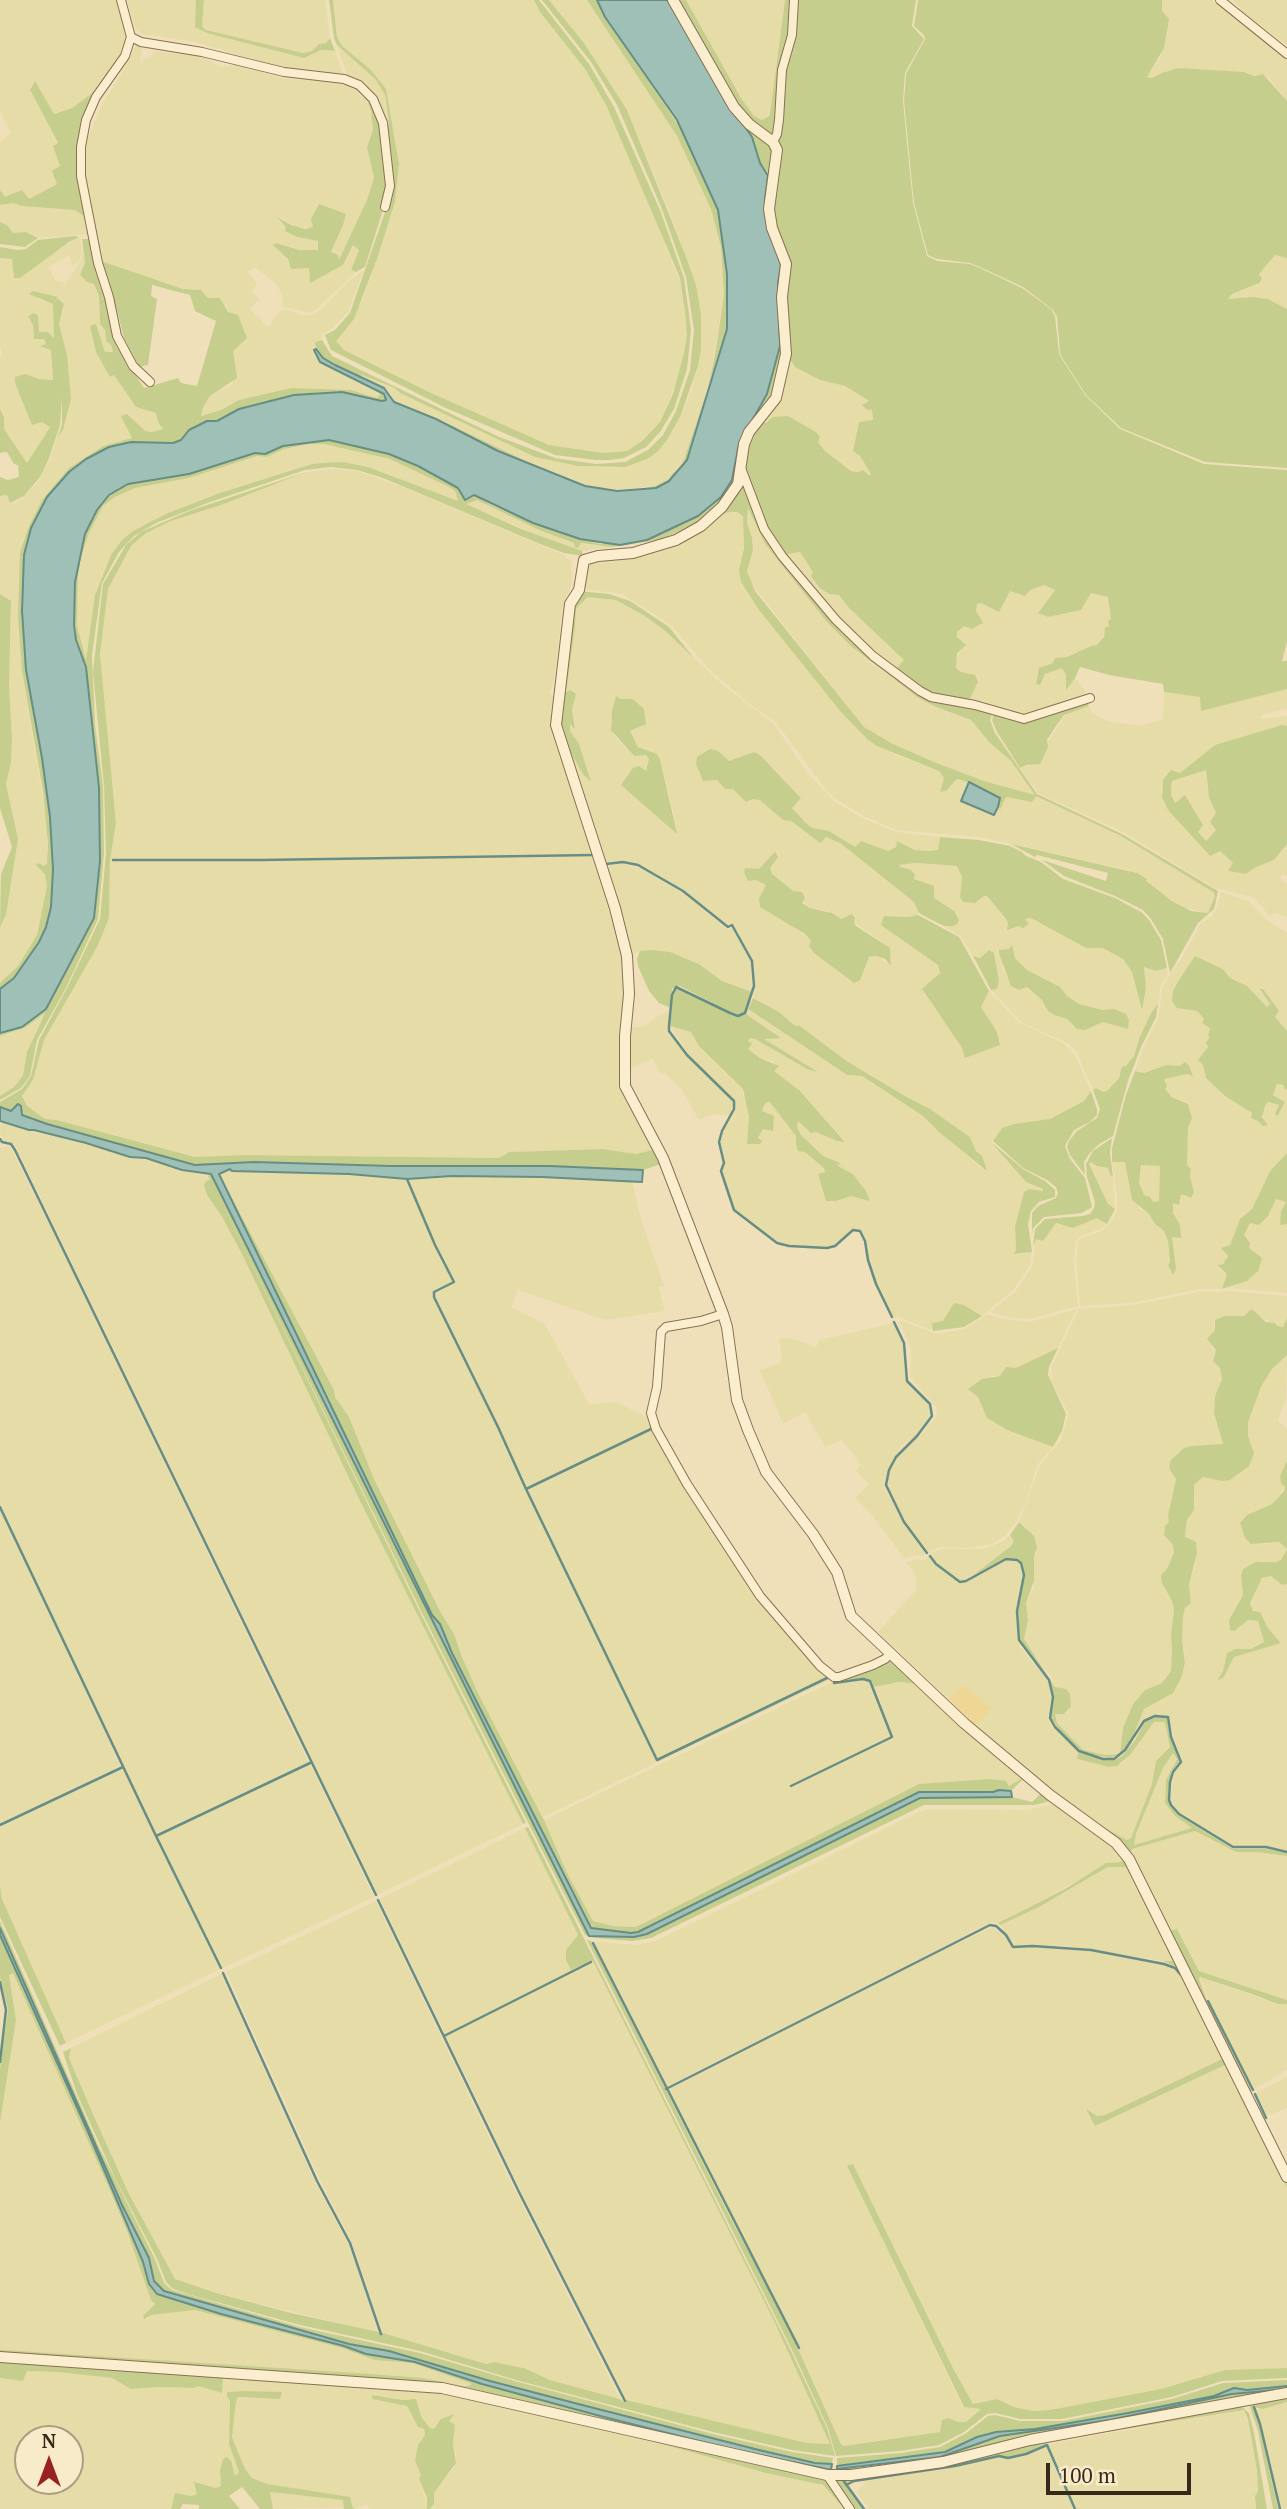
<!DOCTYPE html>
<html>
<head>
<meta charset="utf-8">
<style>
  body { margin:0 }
  #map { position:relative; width:1287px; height:2509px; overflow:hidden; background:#f0e0ba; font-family:"PT Serif",serif }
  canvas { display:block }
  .north { position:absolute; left:14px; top:2425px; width:70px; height:70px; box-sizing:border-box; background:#f7ebca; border:2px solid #aa9d84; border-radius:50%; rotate:0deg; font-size:19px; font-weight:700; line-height:28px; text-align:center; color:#36281a }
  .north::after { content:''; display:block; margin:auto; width:24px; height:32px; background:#9a2121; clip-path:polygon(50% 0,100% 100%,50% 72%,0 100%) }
  .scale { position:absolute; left:1046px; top:2463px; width:145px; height:32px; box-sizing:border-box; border:4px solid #36281a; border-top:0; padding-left:9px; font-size:21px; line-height:24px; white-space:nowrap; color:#36281a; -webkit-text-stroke:5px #f7ebca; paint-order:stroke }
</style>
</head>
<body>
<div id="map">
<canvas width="1287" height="2509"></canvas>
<div class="north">N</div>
<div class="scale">100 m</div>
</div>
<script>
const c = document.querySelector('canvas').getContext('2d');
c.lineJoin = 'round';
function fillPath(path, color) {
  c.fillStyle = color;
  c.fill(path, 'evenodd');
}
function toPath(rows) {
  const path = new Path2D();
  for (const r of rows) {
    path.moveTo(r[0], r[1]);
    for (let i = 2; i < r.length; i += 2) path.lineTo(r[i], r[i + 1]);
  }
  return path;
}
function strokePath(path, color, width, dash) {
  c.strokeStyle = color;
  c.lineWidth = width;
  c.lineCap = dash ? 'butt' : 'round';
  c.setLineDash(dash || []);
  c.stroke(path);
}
const farmland = toPath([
  [0,0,118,0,128,36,123,55,100,87,72,108,54,114,34,82,30,91,58,144,54,146,60,166,57,184,29,199,4,198,0,190,0,142,11,133,0,112],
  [127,0,196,0,197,28,288,54,314,53,321,50,335,51,344,77,284,69,196,42,142,34,136,30],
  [204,0,325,0,330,38,326,43,319,44,312,51,303,53,210,31,202,26],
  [333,0,534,0,540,12,585,69,616,124,683,289,687,336,679,376,660,422,635,447,627,451,603,453,548,445,431,393,344,350,336,341,362,301,377,259,399,164,386,89,371,70,341,45,337,37],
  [549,0,587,0,677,136,711,209,721,247,724,295,708,389,681,468,668,480,655,486,617,490,586,485,534,465,453,426,397,402,384,388,359,377,362,375,395,388,400,393,514,447,549,460,578,466,616,468,647,459,667,440,680,417,692,389,701,350,701,314,696,285,670,213,627,110,584,43],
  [686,0,785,0,771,107,766,119,762,120,754,116,741,98],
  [1162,0,1212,0,1287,60,1287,101,1269,78,1244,72,1178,68,1162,73,1152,78,1147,77,1161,56],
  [1233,0,1287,0,1287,45,1246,15],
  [137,42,142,44,140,62,152,55,155,51,201,56,222,67,236,65,285,79,344,81,368,102,373,121,373,130,367,147,374,178,367,200,341,257,338,261,331,252,337,240,313,228,296,227,279,217,297,237,318,241,318,250,299,250,276,243,274,245,288,259,289,265,297,269,303,267,309,268,310,282,343,265,353,244,359,250,351,270,356,272,317,309,308,313,282,306,283,296,276,284,255,267,248,272,257,284,252,291,259,299,250,309,268,327,280,311,286,309,302,315,311,315,319,311,352,278,364,270,348,312,333,328,322,334,322,340,315,342,314,351,320,362,381,393,377,398,351,390,291,388,239,400,221,410,200,416,210,396,233,383,233,351,246,338,220,298,208,298,201,290,183,289,101,261,83,179,83,151,102,105,126,66],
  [337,45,383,87,389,122,388,126,385,125,380,111,349,80],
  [14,203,21,206,75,210,85,217,89,234,38,238,29,233,13,233,0,222,0,205],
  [79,237,82,247,80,260,72,266,70,255,48,267,56,281,66,282,58,296,81,260,83,246,83,255,99,296,100,324,105,330,106,341,111,345,113,353,105,352,95,324,111,377,114,375,136,407,157,413,158,422,163,429,152,432,144,431,127,414,132,438,103,446,69,468,42,500,29,526,20,552,20,644,24,685,46,817,48,859,43,869,47,878,47,886,37,935,18,966,0,983,0,927,6,915,18,839,6,784,11,763,12,737,9,687,11,602,0,594,0,506,7,504,0,505,0,496,7,495,10,504,18,502,37,483,49,461,57,438,63,430,71,399,67,355,59,324,64,308,63,301,58,297,33,291,38,299,53,304,55,338,39,332,38,324,33,325,33,334,44,339,46,344,41,346,51,349,53,380,30,378,25,375,32,424,42,422,50,426,27,463,4,429,4,417,0,409,0,358,2,355,0,345,0,258,12,259,14,278],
  [1275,255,1287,258,1287,309,1268,299,1259,297,1227,300,1232,294,1259,283,1259,274],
  [787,354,820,380,845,386,870,402,862,405,872,410,873,421,859,423,853,451,860,456,871,474,852,471,824,450,818,442,816,432,788,416,759,423],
  [310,444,324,444,390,459,449,487,455,491,459,502,368,467,343,462,322,463,312,464,220,493,168,513,122,540,106,565,95,595,87,663,77,625,78,576,81,556,89,533,103,506,115,497,135,488,189,478,258,456,267,457,284,449],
  [331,469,357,471,403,487,564,555,571,562,572,583,562,609,555,674,550,693,556,701,624,956,624,1087,657,1149,636,1154,603,1149,509,1152,499,1158,244,1155,195,1157,58,1120,45,1119,27,1106,22,1096,33,1080,44,1040,97,947,109,918,110,860,116,823,100,654,108,589,131,546,146,533,171,521,221,505,306,472],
  [547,854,593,856,261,861,143,861,112,860,261,860],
  [472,500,477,500,539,530,574,543,612,547,582,551,574,550,466,505],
  [748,506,765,544,827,622,865,659,917,697,971,720,989,742,1011,761,1036,795,1121,836,1213,892,1215,896,1208,913,1184,908,1159,892,1137,873,1124,869,980,837,896,830,864,816,836,799,826,790,775,721,748,703,710,670,671,625,622,594,584,589,587,565,591,560,633,554,716,515,731,512,741,513,743,516,745,542,740,564,741,582,759,610,841,712,867,739,898,756,939,771,944,778,940,792,946,791,958,779,969,782,961,801,964,803,989,811,998,807,1000,809,1006,797,1032,802,1035,795,984,781,934,762,893,744,864,727,750,582,747,566,753,543,747,523],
  [800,552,829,594,839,595,849,608,904,660,895,670,874,654,838,619,783,555],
  [1044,585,1055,590,1038,612,1048,617,1081,610,1091,593,1108,597,1111,619,1109,628,1105,627,1102,642,1097,646,1091,646,1067,657,1055,658,1053,663,1046,664,1038,673,1036,684,1045,674,1062,667,1066,675,1066,689,1075,678,1089,696,1024,718,968,702,975,675,961,672,956,668,955,660,961,648,957,632,964,625,982,623,976,611,977,604,981,603,999,612,1010,591,1030,590],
  [588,597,616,600,645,616,664,630,724,686,773,723,807,772,834,801,862,818,896,832,940,837,939,850,930,851,915,850,898,841,896,847,889,851,855,847,829,831,812,828,806,823,792,808,801,798,771,766,754,752,729,761,718,751,710,781,717,780,725,789,733,788,760,800,783,819,791,821,819,843,826,837,840,843,914,902,918,909,918,915,907,917,884,916,938,965,940,973,922,990,962,1048,965,1057,1000,1045,997,1032,981,1007,989,991,1020,1023,1065,1044,1076,1057,1091,1091,1084,1101,1046,1121,1014,1124,1002,1128,992,1142,1026,1181,1043,1189,1041,1191,1026,1190,1015,1227,1016,1252,1018,1255,1032,1252,1030,1266,1013,1290,982,1316,970,1308,949,1314,943,1321,932,1324,933,1331,899,1317,894,1318,877,1284,869,1260,866,1241,861,1230,853,1229,834,1245,827,1247,790,1245,777,1242,766,1234,735,1209,730,1201,722,1171,725,1164,720,1142,723,1132,735,1109,735,1101,688,1054,670,1026,691,1032,699,1046,743,1089,742,1093,748,1103,749,1116,747,1143,758,1139,763,1129,773,1131,768,1114,762,1111,764,1105,769,1101,797,1136,796,1144,824,1168,825,1172,818,1174,826,1201,836,1201,851,1196,869,1200,861,1183,854,1175,837,1166,839,1163,823,1156,801,1135,797,1127,798,1120,816,1132,845,1141,799,1090,773,1071,774,1062,760,1058,748,1049,749,1038,755,1039,807,1069,763,1038,780,1037,746,1014,748,1009,847,1075,861,1076,923,1116,982,1169,970,1137,930,1109,905,1096,848,1062,800,1026,794,1025,779,1012,753,998,755,986,753,961,733,924,728,926,684,890,638,864,623,861,606,864,603,852,599,854,562,737,590,780,570,732,570,724,575,727,572,710,576,694,570,690,566,694,576,609,588,599],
  [616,696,621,699,633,699,644,709,642,726,630,731,638,747,657,754,660,758,674,816,639,766,646,771,649,759,646,754,634,756,615,737,610,724],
  [745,868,751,870,770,868,772,874,810,908,827,911,840,919,846,918,854,922,890,948,891,965,876,956,869,957,811,941,759,898,767,885,756,880],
  [1287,689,1287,709,1263,714,1259,719,1287,716,1287,726,1274,726,1263,732,1215,745,1180,773,1163,780,1161,788,1162,797,1168,810,1210,856,1219,850,1233,863,1228,871,1246,874,1254,868,1274,860,1287,844,1287,876,1283,874,1280,878,1287,884,1287,917,1275,913,1269,916,1255,898,1215,888,1123,832,1038,793,1020,768,1033,765,1065,715,1085,706,1089,706,1092,713,1108,721,1140,726,1163,719,1164,692,1201,697,1201,710],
  [1206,770,1207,785,1216,813,1216,830,1206,842,1198,832,1202,825,1185,796,1175,804,1171,795,1171,788,1172,781],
  [623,863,647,871,683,893,728,930,732,927,751,961,752,992,722,981,699,964,670,952,640,951,628,956,605,866],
  [916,863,957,866,962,877,960,897,987,896,1008,923,1031,918,1086,948,1102,948,1123,959,1132,972,1142,1008,1146,988,1144,966,1156,971,1167,968,1168,976,1161,984,1158,1004,1151,1013,1139,1039,1134,1056,1108,1091,1103,1092,1096,1088,1093,1090,1076,1051,1069,1044,1021,1022,991,990,997,989,996,962,989,950,980,958,973,956,960,936,944,926,952,926,959,920,957,915,933,898,934,886,913,879,899,865],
  [1005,949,1009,949,1015,958,1027,970,1060,987,1067,996,1079,1004,1103,1010,1114,1009,1128,1029,1103,1022,1092,1027,1071,1024,1067,1019,1054,1015,1048,1011,1042,1000,1026,987,1019,990,1010,980,1002,968],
  [1221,892,1248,901,1266,919,1287,933,1287,1031,1275,1017,1279,1011,1267,998,1270,1004,1267,1007,1247,986,1230,978,1223,969,1195,956,1173,991,1197,1011,1210,1028,1203,1065,1206,1078,1225,1096,1264,1121,1263,1111,1268,1102,1280,1105,1277,1115,1285,1102,1273,1095,1277,1083,1287,1089,1287,1153,1270,1171,1252,1209,1240,1219,1230,1245,1227,1248,1226,1261,1218,1265,1219,1269,1227,1274,1222,1289,1199,1289,1132,1303,1080,1306,1076,1261,1078,1241,1083,1237,1102,1231,1113,1219,1117,1209,1117,1198,1112,1162,1125,1162,1139,1208,1149,1214,1155,1224,1164,1231,1168,1241,1170,1271,1175,1274,1172,1236,1180,1238,1180,1226,1176,1220,1172,1207,1173,1202,1178,1204,1181,1194,1189,1198,1194,1192,1190,1176,1191,1172,1186,1165,1188,1127,1191,1113,1186,1102,1168,1094,1165,1089,1167,1086,1164,1079,1187,1074,1192,1076,1180,1066,1166,1065,1144,1073,1135,1071,1143,1048,1158,1018,1163,985,1185,953,1200,924,1211,917,1216,910],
  [671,1008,669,1031,687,1056,728,1095,733,1102,730,1116,714,1114,699,1120,682,1090,665,1073,661,1075,653,1059,627,1069,629,1027,642,1027],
  [45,1012,27,1052,23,1075,14,1087,0,1096,0,1036,26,1027],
  [1,1120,130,1157,146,1158,188,1172,211,1174,211,1180,205,1190,207,1195,221,1215,242,1254,362,1504,523,1824,377,1895,16,1147,9,1141,4,1141,0,1134],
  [10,1146,69,1263,308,1762,156,1834,0,1504,0,1147,2,1148],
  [1091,1161,1100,1167,1108,1168,1110,1175,1113,1177,1115,1209,1108,1204,1089,1167],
  [1141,1164,1160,1166,1159,1201,1153,1202,1144,1195,1139,1183],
  [231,1169,232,1171,349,1174,407,1178,434,1246,454,1282,432,1294,466,1362,434,1294,455,1282,435,1245,408,1178,542,1177,632,1181,641,1219,664,1286,659,1287,665,1311,605,1320,518,1290,511,1307,545,1324,589,1404,616,1402,647,1417,653,1427,526,1488,499,1426,490,1410,525,1489,657,1760,831,1677,834,1678,543,1817,479,1695,462,1657,454,1634,441,1613,374,1479,349,1417,335,1397,334,1390,219,1174],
  [1276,1199,1286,1202,1281,1211,1280,1224,1287,1224,1287,1293,1228,1288,1247,1281,1249,1248,1244,1235,1251,1222,1268,1216],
  [1097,1218,1107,1224,1101,1229,1082,1235,1076,1240,1074,1261,1078,1306,1029,1319,1012,1318,990,1312,1015,1292,1032,1267,1036,1238,1043,1241,1056,1223,1073,1228],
  [1228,1291,1287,1296,1287,1318,1283,1327,1277,1326,1250,1310,1244,1316,1225,1316,1214,1325,1215,1330,1210,1336,1212,1348,1216,1350,1213,1358,1220,1368,1222,1379,1215,1396,1214,1413,1223,1445,1191,1446,1177,1453,1176,1479,1169,1508,1174,1552,1168,1567,1164,1571,1162,1583,1172,1601,1174,1610,1171,1635,1172,1648,1171,1671,1162,1683,1145,1690,1133,1704,1123,1728,1120,1754,1105,1755,1083,1750,1057,1723,1055,1714,1064,1714,1068,1711,1050,1676,1024,1640,1028,1621,1026,1603,1034,1586,1034,1557,1037,1553,1026,1527,1019,1522,1040,1465,1060,1441,1069,1414,1052,1383,1051,1367,1079,1309,1133,1305,1199,1292],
  [1077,1309,1058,1348,1000,1376,991,1376,978,1397,987,1418,1007,1430,1053,1447,1038,1464,1026,1501,1017,1521,1005,1536,992,1544,969,1548,940,1547,928,1552,905,1522,887,1485,890,1470,897,1457,907,1445,923,1433,937,1415,936,1407,910,1377,911,1349,899,1320,937,1334,965,1329,988,1314,998,1318,1029,1322],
  [893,1323,903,1343,906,1382,929,1404,931,1416,916,1435,901,1447,895,1456,885,1480,884,1486,903,1523,926,1553,923,1557,918,1555,904,1558,872,1515,855,1498,869,1484,855,1470,861,1465,842,1440,825,1447,805,1412,783,1424,760,1370,780,1363,782,1358,779,1339,790,1338,816,1347,820,1340],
  [1287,1355,1286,1398,1278,1420,1287,1429,1287,1461,1281,1483,1285,1487,1272,1504,1247,1515,1259,1545,1279,1542,1287,1549,1281,1560,1276,1562,1262,1561,1243,1569,1241,1575,1243,1595,1231,1615,1258,1621,1264,1642,1251,1649,1235,1649,1227,1653,1223,1671,1218,1680,1224,1677,1234,1657,1281,1642,1268,1628,1260,1612,1253,1611,1250,1602,1262,1578,1271,1576,1282,1585,1287,1584,1287,1851,1266,1846,1233,1846,1180,1813,1170,1800,1174,1772,1182,1762,1173,1736,1169,1716,1154,1715,1143,1720,1138,1728,1138,1721,1144,1709,1157,1700,1185,1657,1182,1640,1183,1617,1185,1608,1191,1603,1189,1585,1196,1562,1192,1540,1185,1538,1187,1520,1195,1504,1192,1492,1194,1485,1203,1477,1212,1479,1254,1453,1248,1436,1248,1422,1261,1387,1272,1369],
  [654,1429,725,1548,829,1676,658,1759,527,1490],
  [0,1510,121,1766,0,1823],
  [1010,1535,1014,1541,1011,1546,966,1580,961,1581,956,1578,937,1563,930,1554,940,1549,982,1549,1002,1542],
  [929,1557,935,1565,960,1583,967,1582,1006,1560,1011,1560,1020,1564,1022,1575,1016,1611,1018,1640,1020,1647,1048,1681,1051,1697,1048,1718,1053,1728,1078,1752,1077,1759,1109,1767,1123,1763,1154,1722,1164,1722,1170,1747,1156,1761,1152,1784,1131,1838,1127,1840,1098,1824,1020,1769,976,1726,991,1708,963,1685,948,1698,878,1632,916,1590,916,1576,906,1562,917,1559,923,1561],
  [863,1680,869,1681,891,1736,790,1785,791,1788,893,1737,874,1687,899,1682,917,1684,1026,1776,1009,1786,987,1781,919,1784,636,1927,613,1926,593,1921,566,1871,544,1820,832,1682,851,1683],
  [1173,1752,1177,1758,1166,1780,1165,1803,1175,1816,1193,1828,1134,1845,1132,1844,1136,1834,1163,1768],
  [310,1764,374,1897,223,1968,157,1837],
  [123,1769,220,1969,66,2043,2,1899,0,1885,0,1827],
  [1054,1804,1115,1848,1121,1856,1122,1862,1113,1862,998,1923,992,1922,666,2087,594,1941,635,1945,656,1941,919,1812,931,1809,1028,1810],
  [525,1828,578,1936,569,1948,572,1970,593,1961,774,2321,831,2444,808,2443,626,2400,510,2169,380,1899],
  [1195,1831,1236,1852,1257,1852,1287,1856,1287,2000,1199,1971,1177,1929,1170,1931,1129,1856,1132,1849],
  [1109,1867,1126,1867,1178,1961,1163,1961,1068,1946,1014,1946,1000,1925,1068,1891],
  [376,1901,506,2172,620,2399,550,2380,524,2368,494,2362,486,2364,383,2333,352,2243,320,2180,226,1972],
  [992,1927,1005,1936,1012,1949,1033,1947,1091,1951,1163,1965,1174,1969,1182,1977,1223,2058,1105,2115,1097,2116,1087,2111,1095,2126,1227,2064,1287,2187,1287,2368,1225,2370,1161,2389,1050,2410,1033,2411,1014,2407,997,2399,973,2404,954,2370,853,2164,848,2167,963,2407,982,2408,966,2422,958,2422,941,2432,844,2446,839,2441,798,2349,800,2348,668,2090,883,1979],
  [14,1972,109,2188,155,2304,143,2316,145,2318,151,2315,195,2310,342,2348,361,2355,412,2363,470,2383,471,2385,0,2350,0,2123,16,2020,9,1975],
  [221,1974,316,2184,349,2245,379,2333,216,2293,174,2279,129,2194,96,2121,69,2058,71,2048],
  [1200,1977,1278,2004,1287,2004,1287,2070,1254,2089,1208,1999],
  [1287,2077,1287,2108,1267,2116,1256,2093],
  [26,2371,58,2372,112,2378,132,2389,159,2387,193,2388,198,2386,221,2393,223,2377,442,2391,608,2429,766,2473,816,2483,829,2491,845,2509,430,2509,434,2504,434,2493,454,2468,456,2454,453,2443,455,2436,430,2428,410,2399,404,2400,373,2395,372,2399,407,2406,418,2427,424,2428,425,2435,418,2445,415,2461,421,2475,421,2485,428,2507,427,2509,371,2509,366,2504,355,2509,353,2508,352,2501,267,2484,252,2478,245,2469,232,2437,236,2402,238,2397,266,2399,282,2393,245,2391,228,2392,227,2397,230,2400,229,2444,239,2471,235,2477,234,2474,220,2470,221,2486,216,2488,204,2486,198,2494,172,2501,171,2509,0,2509,0,2378,23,2381],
  [28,2439,70,2439,70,2481,28,2481],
  [1287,2402,1287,2509,1280,2509,1256,2409],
  [1244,2410,1248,2419,1257,2471,1258,2491,1255,2496,1256,2509,1076,2509,1047,2444],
  [1046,2446,1074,2509,869,2509,857,2492,866,2481,955,2467,999,2457,1008,2459,1026,2455],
  [269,2492,344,2500,344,2508,273,2509]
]);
const green = toPath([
  [196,0,204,0,202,26,206,30,303,53,312,51,319,44,326,43,330,38,335,51,321,50,304,58,207,33,195,27],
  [329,0,333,0,337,37,341,45,371,70,386,89,399,164,395,202,377,259,354,319,336,341,344,350,431,393,549,445,603,453,627,451,642,441,660,422,673,394,684,353,687,336,685,311,680,278,607,107,585,69,540,12,534,0,539,0,589,64,614,107,660,210,684,278,691,330,687,369,674,409,660,432,646,447,624,458,610,460,596,460,555,455,446,408,331,350,325,335,335,330,350,313,391,195,385,125,388,126,389,122,385,95,376,80,337,45,334,38],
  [542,0,549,0,584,43,627,110,685,254,696,285,701,314,701,350,698,366,680,417,667,440,657,452,647,459,625,467,578,466,535,457,400,393,395,388,362,375,359,377,323,358,316,349,315,342,322,340,332,356,497,436,555,458,596,464,625,462,648,450,663,435,676,411,690,370,694,330,686,277,662,209,617,105,591,62],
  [587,0,597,0,605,17,686,136,718,210,727,274,727,329,722,352,693,439,691,452,682,469,674,474,669,481,656,488,637,491,617,491,585,486,539,469,473,439,436,419,394,402,391,398,391,397,397,402,453,426,534,465,586,485,617,490,637,490,655,486,668,480,673,473,681,468,708,389,716,349,724,295,721,247,711,209,677,136],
  [675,0,686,0,741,98,754,116,762,120,769,116,771,107,785,0,793,0,791,35,773,139,742,114],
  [795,0,916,0,912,26,924,39,905,73,903,101,913,203,927,256,937,261,970,264,980,268,1022,288,1051,309,1055,316,1059,353,1062,359,1085,395,1120,429,1204,464,1287,470,1287,642,1282,661,1287,661,1287,689,1201,711,1200,697,1164,692,1163,684,1109,675,1080,667,1075,678,1066,690,1066,675,1062,668,1045,674,1040,685,1036,684,1039,668,1053,663,1055,658,1067,657,1091,646,1097,645,1104,637,1105,627,1109,627,1108,621,1111,619,1108,597,1091,593,1081,610,1048,617,1038,613,1055,590,1044,585,1030,590,1025,596,1010,591,999,612,981,603,977,604,976,611,983,623,972,629,964,626,957,632,957,637,966,645,957,653,956,668,961,672,975,675,978,682,968,702,932,696,895,670,904,660,849,608,839,595,829,594,820,588,811,576,813,572,800,552,783,555,773,543,743,467,745,444,759,423,767,422,773,417,788,416,816,432,820,437,818,442,824,450,851,471,858,472,863,470,869,475,871,474,860,456,853,451,859,422,873,420,872,410,866,409,862,405,869,401,845,386,820,380,795,367,787,354,784,286,773,228,775,142,783,70],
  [918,0,1162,0,1162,11,1169,19,1164,48,1147,77,1152,78,1162,73,1178,68,1244,72,1255,76,1263,74,1287,101,1287,258,1275,255,1259,274,1262,279,1259,283,1232,294,1228,299,1254,297,1268,299,1287,309,1287,468,1205,462,1121,428,1086,395,1063,359,1060,353,1057,316,1052,309,1023,287,980,267,970,263,937,259,928,255,914,203,904,101,906,74,925,39,924,35,914,26],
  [35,81,54,114,72,108,100,87,87,107,83,119,78,177,85,217,75,210,21,206,14,203,0,205,0,190,5,197,22,190,29,199,57,184,52,171,60,166,53,146,58,143,30,90],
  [344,81,367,94,381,124,388,194,365,267,356,272,351,270,359,250,353,245,343,265,310,283,309,268,291,269,288,259,273,245,276,243,299,250,318,250,318,241,297,237,285,231,286,227,277,217,291,225,305,229,313,227,311,219,319,204,346,214,343,225,331,252,338,255,339,260,367,200,374,178,367,147,373,130,371,111,368,102,361,94],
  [725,91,775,150,769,189,784,265,784,354,773,396,755,420,735,483,718,506,696,523,662,539,612,547,581,543,578,548,575,547,574,543,539,530,477,500,466,504,521,529,582,551,583,556,564,553,540,544,383,478,357,470,331,467,305,470,210,502,156,523,134,536,119,552,102,583,92,655,95,725,103,786,104,853,98,919,66,988,37,1040,30,1076,21,1088,0,1100,0,1096,14,1087,23,1075,27,1052,45,1013,26,1027,0,1036,0,1033,46,1009,94,918,100,861,99,788,86,668,76,640,74,605,78,557,85,534,102,502,118,489,128,484,189,474,256,453,265,454,283,446,329,440,389,454,418,466,493,506,533,523,580,539,601,544,698,516,721,497,732,480,739,444,767,394,778,354,778,283,781,265,767,222,765,199,768,175,760,163,752,137,732,108],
  [310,444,324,444,390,459,449,487,455,491,458,501,368,467,343,462,322,463,312,464,220,493,168,513,133,531,122,540,111,555,95,595,86,660,77,625,78,576,81,556,89,533,103,506,115,497,135,488,189,478,257,456,267,457,284,449],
  [0,222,7,225,13,233,26,232,38,238,25,247,0,244],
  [74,236,79,237,69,242,20,278,14,278,12,259,0,258,0,247,17,250,26,249,38,240],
  [82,239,89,239,100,286,132,370,144,388,178,378,181,383,197,386,216,321,195,311,190,295,152,285,151,296,157,299,148,365,139,367,124,338,117,310,101,261,183,289,201,290,208,298,220,298,228,312,238,315,247,338,233,351,237,378,210,396,203,408,201,416,221,410,239,400,291,388,351,390,377,398,381,393,386,398,382,402,342,392,294,395,239,409,217,421,207,421,189,430,181,440,173,443,131,442,119,444,86,459,69,472,47,497,31,527,22,611,26,670,42,758,50,817,53,869,51,907,46,927,39,942,14,978,0,989,0,983,18,966,37,935,47,886,45,874,36,865,38,863,44,866,47,863,48,845,43,791,22,671,18,618,20,552,29,526,42,500,69,468,103,446,132,438,121,416,127,414,145,431,152,432,163,429,158,422,156,413,136,407,114,375,110,377,96,352,90,326,96,324,105,352,113,352,111,345,106,341,105,330,100,324,99,296,94,284,87,282,80,275,85,263],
  [33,291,58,297,53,304,58,298,64,304,59,324,67,355,71,399,63,430,57,438,62,425,62,398,60,425,48,461,40,477,24,496,10,503,7,495,0,496,0,477,8,480,19,477,18,465,14,464,7,452,0,453,0,409,4,417,4,429,27,463,50,427,42,422,32,425,15,383,15,377,25,374,39,379,53,380,51,350,40,346,46,344,44,339,34,339,33,325,28,316,34,313,38,316,39,332,48,332,54,338,53,304,29,294],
  [306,472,221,505,171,521,146,533,131,546,108,589,100,654,116,823,110,860,109,918,97,947,44,1040,33,1080,22,1096,27,1106,45,1119,57,1120,195,1157,244,1155,499,1158,509,1152,603,1149,636,1154,657,1149,664,1163,643,1170,550,1166,391,1166,254,1162,195,1165,47,1124,22,1115,20,1110,14,1108,11,1111,0,1107,0,1102,22,1089,31,1076,39,1040,67,988,100,919,106,853,104,786,93,672,103,584,126,545,141,532,189,511],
  [742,474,751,505,809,591,919,693,992,714,990,720,995,733,1037,794,1122,834,1218,891,1214,909,1198,923,1170,973,1163,939,1151,919,1143,910,1115,896,1064,876,1042,860,1106,881,1108,873,1037,855,1035,857,1011,844,1137,873,1147,879,1146,881,1172,901,1191,911,1208,913,1215,896,1213,892,1121,836,1036,796,1032,802,1006,797,1000,810,998,804,999,798,962,780,957,779,946,791,940,792,944,778,939,771,877,746,867,739,841,712,759,610,741,582,739,570,744,548,743,516,737,512,731,512,716,515],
  [748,508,765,544,827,622,852,647,917,697,934,706,971,720,989,742,1011,761,1035,795,984,781,934,762,893,744,864,727,755,591,747,571,753,550,752,538,747,523],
  [579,591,609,594,630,601,669,627,694,658,664,630,645,616,616,600,588,597,576,609,575,627,566,692,570,690,576,694,572,710,575,729,570,724,570,731,579,744,591,782,583,774,562,737,559,728,572,605],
  [0,594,11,601,9,687,12,737,11,763,6,784,18,839,6,915,0,927,1,874,12,847,0,808],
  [616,696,621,699,633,699,644,709,646,724,630,731,638,747,657,754,660,759,677,834,621,785,633,768,639,766,646,771,649,759,646,755,634,756,611,730,612,711],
  [1086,701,1089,706,1064,715,1056,726,1047,740,1048,747,1040,764,1027,765,1020,768,997,732,992,720,994,713,1016,719],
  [1282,725,1287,726,1287,844,1274,860,1254,868,1246,874,1228,871,1233,863,1220,851,1210,856,1168,810,1162,797,1163,780,1171,770,1180,773,1215,745],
  [1206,770,1209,797,1216,813,1210,822,1216,830,1206,841,1198,832,1203,825,1185,795,1175,803,1171,795,1171,788,1172,781],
  [710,749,718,751,729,761,754,752,760,755,801,798,792,808,806,823,812,828,829,831,855,847,861,841,888,851,896,847,897,841,915,850,930,851,938,850,940,837,979,840,1010,846,1022,852,1026,856,1041,862,1063,879,1115,898,1141,912,1149,920,1161,940,1167,968,1156,971,1144,967,1146,988,1142,1010,1132,972,1123,959,1110,952,1102,948,1086,948,1031,918,1025,919,1029,924,1023,928,1018,926,1007,930,1008,923,1005,918,987,896,984,896,975,903,963,902,960,897,962,877,957,866,916,863,899,865,900,867,911,870,915,875,914,879,934,886,934,898,954,911,959,920,957,924,953,926,944,926,934,921,919,913,914,902,840,843,826,837,820,843,791,821,783,820,760,800,753,799,746,802,733,789,725,789,717,780,703,781,696,764,697,757],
  [775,852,778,857,770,868,772,874,793,891,802,892,805,898,802,903,810,908,832,913,841,919,852,914,855,918,854,922,856,926,890,948,891,966,885,959,876,956,869,957,860,980,854,983,814,953,809,946,811,941,805,934,760,907,759,898,766,885,756,880,748,881,744,872,745,868,759,869],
  [918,915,959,937,989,991,981,1007,997,1032,1000,1045,965,1058,962,1048,922,989,940,973,938,965,881,925,884,916,907,917],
  [1012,945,1015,958,1027,970,1060,987,1067,996,1079,1004,1103,1010,1114,1009,1126,1014,1129,1020,1128,1029,1103,1022,1085,1030,1077,1029,1067,1019,1054,1015,1048,1011,1042,1000,1027,987,1019,990,1011,986,999,953,999,950,1009,949],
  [652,950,670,952,699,964,722,981,752,992,744,1013,739,1015,730,1012,680,986,676,986,672,989,671,1008,659,1003,649,991,638,966,637,959,640,951],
  [989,950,994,953,999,981,997,989,991,990,973,956,980,958],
  [1195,956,1223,969,1230,978,1247,986,1267,1007,1270,1004,1260,989,1263,989,1279,1011,1275,1017,1287,1031,1287,1089,1285,1090,1283,1085,1277,1084,1273,1095,1285,1102,1278,1115,1275,1115,1279,1105,1268,1102,1265,1106,1262,1117,1268,1125,1263,1126,1258,1121,1251,1118,1252,1113,1225,1096,1206,1078,1203,1065,1198,1060,1208,1047,1206,1043,1209,1038,1208,1035,1210,1028,1202,1023,1204,1019,1197,1011,1177,1008,1172,1001,1173,991,1179,980],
  [676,988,730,1014,738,1017,746,1014,781,1038,764,1039,818,1072,807,1069,755,1039,750,1038,748,1041,752,1044,748,1049,760,1058,779,1066,774,1071,799,1090,845,1142,837,1141,816,1132,811,1133,798,1121,797,1127,801,1135,823,1156,840,1163,838,1166,854,1175,866,1191,870,1201,851,1196,836,1201,826,1201,818,1174,825,1172,824,1168,805,1152,798,1151,796,1144,796,1136,769,1101,764,1105,762,1111,774,1116,773,1131,763,1129,758,1138,762,1141,760,1144,747,1144,749,1116,743,1089,699,1046,691,1032,670,1026,673,995],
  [753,998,779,1012,794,1025,800,1026,848,1062,905,1096,930,1109,970,1137,976,1151,982,1156,987,1171,939,1132,923,1116,862,1076,847,1075,748,1009],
  [1158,1004,1156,1017,1141,1047,1128,1081,1113,1136,1099,1144,1089,1154,1084,1162,1085,1175,1070,1155,1067,1147,1069,1141,1077,1131,1097,1118,1100,1109,1093,1090,1096,1088,1103,1092,1107,1091,1119,1078,1122,1067,1126,1066,1134,1056,1139,1039,1151,1013],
  [1185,1062,1189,1066,1193,1076,1187,1074,1164,1079,1167,1086,1165,1089,1172,1097,1188,1104,1192,1118,1188,1128,1187,1165,1191,1169,1190,1176,1194,1192,1191,1198,1181,1194,1179,1205,1173,1203,1173,1213,1180,1225,1181,1238,1172,1237,1176,1269,1173,1275,1168,1265,1170,1262,1168,1241,1164,1231,1155,1224,1149,1214,1132,1200,1125,1162,1112,1162,1112,1148,1126,1095,1135,1071,1144,1073,1166,1065,1180,1066],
  [1141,1165,1160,1166,1159,1201,1153,1202,1150,1197,1144,1195,1139,1183],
  [1091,1091,1097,1109,1097,1115,1090,1122,1074,1130,1065,1146,1070,1159,1085,1178,1092,1207,1082,1213,1044,1217,1033,1228,1032,1234,1032,1213,1038,1206,1056,1198,1058,1193,1056,1187,1047,1180,1023,1168,993,1141,1002,1128,1014,1124,1050,1119,1084,1101],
  [1112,1138,1110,1153,1113,1177,1110,1175,1108,1168,1097,1166,1091,1162,1089,1164,1108,1204,1115,1209,1107,1224,1097,1218,1073,1228,1056,1223,1043,1241,1036,1239,1033,1247,1035,1229,1045,1219,1083,1216,1090,1214,1094,1208,1095,1202,1087,1177,1086,1164,1093,1151],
  [992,1143,1023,1169,1045,1181,1055,1190,1055,1197,1039,1202,1031,1211,1028,1224,1032,1252,1014,1254,1016,1250,1015,1227,1024,1192,1029,1189,1043,1191,1043,1189,1026,1182],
  [1287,1153,1287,1224,1280,1225,1281,1211,1286,1202,1276,1199,1268,1216,1259,1225,1250,1223,1244,1235,1250,1243,1249,1248,1262,1258,1258,1271,1247,1281,1222,1289,1227,1274,1217,1265,1223,1264,1228,1256,1221,1248,1230,1245,1240,1219,1252,1209,1270,1171],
  [211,1174,589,1936,634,1937,647,1934,920,1798,1012,1797,1032,1802,1043,1791,1055,1800,1034,1805,924,1805,651,1938,632,1941,594,1938,585,1935,422,1613,212,1182,421,1614,526,1823,523,1824,362,1505,242,1254,221,1215,207,1195,204,1185,206,1181,210,1180,208,1176],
  [219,1174,334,1390,335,1397,349,1417,374,1479,441,1613,454,1634,462,1657,479,1695,544,1820,566,1871,593,1921,613,1926,636,1927,919,1784,990,1779,1006,1781,1009,1786,1026,1776,1011,1791,919,1792,638,1932,631,1933,591,1928,452,1653,440,1624,432,1615],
  [954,1303,964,1305,982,1316,964,1327,933,1331,932,1323,943,1321],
  [1250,1310,1253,1310,1266,1322,1275,1323,1277,1326,1283,1327,1287,1318,1287,1355,1272,1369,1261,1387,1248,1422,1248,1436,1254,1453,1249,1466,1230,1480,1222,1481,1203,1477,1194,1485,1194,1510,1187,1520,1185,1537,1196,1542,1197,1553,1189,1585,1191,1603,1185,1608,1183,1617,1182,1640,1185,1663,1181,1678,1173,1693,1144,1709,1132,1739,1120,1754,1110,1758,1084,1753,1063,1735,1051,1718,1054,1697,1050,1680,1020,1640,1018,1611,1025,1575,1022,1563,1017,1559,1006,1558,972,1576,1011,1546,1014,1541,1010,1535,1019,1522,1034,1536,1037,1548,1034,1557,1034,1581,1026,1603,1028,1621,1024,1639,1055,1687,1066,1689,1070,1694,1071,1706,1064,1714,1055,1714,1057,1723,1083,1750,1105,1755,1120,1754,1123,1728,1133,1704,1145,1690,1162,1683,1171,1671,1172,1648,1171,1635,1174,1610,1172,1601,1162,1583,1161,1576,1168,1567,1174,1552,1173,1545,1164,1535,1165,1526,1169,1522,1168,1515,1176,1479,1169,1468,1171,1460,1184,1448,1191,1446,1223,1444,1214,1413,1215,1396,1222,1379,1220,1368,1213,1361,1216,1350,1207,1339,1215,1330,1215,1320,1225,1316,1244,1316],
  [1058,1348,1049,1367,1048,1375,1066,1414,1062,1431,1053,1447,1007,1430,987,1418,978,1397,968,1389,982,1379,1000,1376,1006,1367,1016,1368],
  [1287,1461,1287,1584,1282,1585,1271,1576,1262,1578,1250,1603,1253,1611,1260,1612,1268,1628,1281,1643,1234,1657,1224,1677,1217,1681,1223,1671,1227,1653,1235,1649,1251,1649,1264,1642,1258,1621,1248,1620,1234,1631,1230,1630,1229,1620,1243,1595,1241,1575,1243,1569,1256,1562,1276,1562,1281,1560,1287,1549,1279,1542,1251,1544,1245,1538,1240,1523,1247,1515,1272,1504,1284,1491,1285,1487,1281,1483,1280,1476],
  [892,1655,917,1684,899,1682,874,1687,871,1680,863,1679,834,1681],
  [1160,1716,1167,1718,1170,1737,1180,1762,1172,1771,1168,1790,1168,1801,1178,1815,1233,1849,1266,1849,1287,1853,1287,1856,1257,1852,1236,1852,1195,1831,1132,1849,1129,1856,1098,1824,1127,1840,1131,1838,1152,1784,1156,1761,1170,1747,1166,1728,1164,1722,1154,1722,1130,1755,1117,1766,1109,1767,1077,1759,1078,1752,1103,1760,1115,1760,1122,1756,1135,1740,1145,1722],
  [1173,1753,1177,1759,1166,1780,1165,1803,1175,1816,1192,1828,1134,1845,1136,1834,1163,1768],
  [1059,1803,1116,1844,1128,1859,1200,2002,1197,2001,1181,1969,1163,1961,1178,1961,1126,1867,1108,1867,1039,1907,1000,1925,998,1923,1065,1889,1106,1863,1122,1862,1121,1856,1115,1848,1054,1804],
  [528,1827,793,2355,827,2428,835,2456,792,2450,713,2432,516,2380,420,2351,300,2325,191,2295,173,2289,166,2282,157,2259,115,2178,77,2094,63,2052,71,2048,69,2058,96,2121,129,2194,175,2279,216,2293,291,2313,383,2333,486,2364,494,2362,524,2368,550,2380,620,2399,625,2403,626,2400,807,2443,830,2444,774,2321,593,1961,571,1970,566,1960,566,1950,578,1935,525,1828],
  [0,1885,2,1899,66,2043,60,2046,0,1917],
  [0,1921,98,2145,155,2259,164,2283,172,2290,300,2327,420,2353,515,2381,713,2434,792,2452,833,2458,832,2464,815,2463,759,2450,586,2406,490,2381,389,2351,349,2344,164,2291,154,2281,149,2258,122,2205,0,1928],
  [1177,1929,1199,1971,1287,2000,1287,2004,1278,2004,1252,1994,1200,1977,1199,1979,1207,2000,1252,2091,1249,2093,1170,1931],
  [0,1935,88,2132,143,2262,152,2289,157,2294,221,2314,344,2346,366,2354,415,2362,482,2384,604,2417,727,2448,831,2470,831,2473,497,2395,434,2384,0,2354,0,2350,19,2351,371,2374,422,2378,464,2386,471,2385,470,2383,412,2363,375,2360,342,2348,195,2310,151,2315,144,2319,143,2316,155,2304,151,2300,128,2234,109,2188,13,1973,9,1975,16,2020,0,2123,0,2068,8,2010,0,1977],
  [587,1940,591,1941,731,2219,764,2280,798,2349,841,2444,844,2446,940,2432,942,2420,949,2418,958,2422,966,2422,981,2409,964,2407,847,2166,853,2164,954,2370,973,2404,997,2399,1014,2407,1033,2411,1050,2410,1161,2389,1225,2370,1287,2368,1287,2378,1222,2381,1172,2397,1062,2419,1021,2419,995,2413,987,2414,964,2432,939,2445,900,2451,836,2456,828,2428,794,2354],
  [1202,2005,1287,2179,1287,2187,1227,2064,1095,2126,1086,2109,1097,2116,1105,2115,1222,2059,1198,2006],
  [0,2360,223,2377,222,2393,198,2386,193,2388,159,2387,131,2389,112,2378,58,2372,27,2371,23,2381,0,2378],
  [1287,2380,1287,2386,1246,2391,1228,2390,1214,2396,1128,2413,1035,2429,996,2432,977,2437,950,2451,936,2454,837,2466,837,2458,901,2453,940,2447,965,2434,988,2416,995,2415,1020,2421,1063,2421,1172,2399,1223,2383],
  [1287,2389,943,2461,836,2472,837,2469,843,2467,856,2468,940,2457,1000,2436,1151,2412,1232,2394],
  [245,2391,282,2392,280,2399,238,2397,236,2402,232,2437,245,2469,252,2478,267,2484,350,2497,353,2508,355,2509,344,2509,343,2500,270,2492,273,2509,260,2509,242,2487,229,2496,240,2509,199,2509,199,2505,183,2504,180,2509,171,2509,175,2493,191,2496,197,2494,194,2482,216,2488,221,2486,220,2470,223,2459,227,2457,231,2461,235,2476,239,2472,229,2444,230,2400,227,2397,227,2392],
  [372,2395,403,2400,416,2399,421,2416,430,2428,434,2429,441,2419,454,2414,449,2421,455,2425,453,2443,456,2463,434,2493,434,2504,430,2509,427,2509,427,2498,419,2479,421,2475,415,2461,418,2445,425,2435,424,2429,418,2427,407,2406,372,2399],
  [1287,2396,1287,2402,1263,2409,1253,2407,1259,2424,1278,2509,1273,2509,1258,2431,1250,2407,1251,2404],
  [1241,2406,1249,2413,1254,2432,1267,2509,1256,2509,1255,2496,1258,2491,1257,2471,1248,2419,1244,2410,1051,2441,1025,2453,1009,2458,999,2455,954,2466,854,2480,847,2483,843,2480,863,2509,852,2509,834,2483,835,2477],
  [608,2429,821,2478,830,2485,848,2509,845,2509,823,2485,766,2473]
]);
const sand = toPath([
  [963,1685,992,1708,976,1726,948,1698]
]);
const water = toPath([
  [597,0,670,0,732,108,752,137,760,163,768,176,765,199,767,222,781,265,778,283,780,346,767,394,739,444,732,480,721,497,698,516,647,540,620,545,580,539,533,523,474,495,465,500,458,488,418,466,389,454,329,440,283,446,265,454,255,453,189,474,128,484,109,495,97,510,85,534,75,582,74,625,76,640,86,667,99,788,100,861,94,918,46,1009,22,1027,0,1033,0,989,14,978,39,942,46,927,51,907,53,869,50,817,42,758,26,670,22,611,24,555,31,528,47,497,69,472,86,459,109,447,131,442,173,443,181,440,189,430,207,421,217,421,239,409,294,395,342,392,382,401,386,400,384,394,320,362,314,350,316,349,323,358,335,365,384,388,394,402,436,419,498,451,585,486,617,491,656,488,669,481,687,460,727,329,727,274,718,210,677,120,605,17,597,0],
  [969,782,1000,798,998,807,994,815,961,801,969,782],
  [18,1104,21,1106,22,1115,47,1124,195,1165,254,1162,391,1166,550,1166,643,1170,642,1182,542,1177,452,1176,407,1179,349,1174,232,1171,230,1169,219,1174,432,1615,440,1624,452,1653,591,1928,631,1933,638,1932,919,1792,993,1792,999,1790,1011,1791,1012,1797,920,1798,647,1934,634,1937,589,1936,211,1174,182,1170,146,1158,130,1157,86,1143,34,1130,29,1130,0,1121,0,1107,11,1111,18,1104],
  [0,1928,122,2205,149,2258,154,2281,164,2291,349,2344,389,2351,490,2381,586,2406,759,2450,815,2463,832,2464,831,2470,727,2448,604,2417,482,2384,415,2362,366,2354,344,2346,221,2314,157,2294,149,2284,143,2262,88,2132,0,1935,0,1928],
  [1287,2386,1287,2389,1232,2394,1110,2420,1000,2436,940,2457,837,2469,837,2466,945,2452,977,2437,996,2432,1035,2429,1128,2413,1214,2396,1234,2388,1247,2390,1287,2386]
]);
const stream = toPath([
  [113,860,261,860,593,855],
  [606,864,623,862,638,865,683,891,728,927,732,925,752,961,754,986,745,1013,738,1016,730,1013,676,987,672,995,669,1026,669,1031,687,1055,734,1101,734,1109,722,1131,719,1142,724,1163,721,1171,734,1210,777,1243,789,1246,827,1248,835,1246,853,1230,860,1231,865,1241,868,1260,876,1284,892,1317],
  [0,1139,2,1142,11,1144,15,1150,376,1895],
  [407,1179,435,1245,454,1282,434,1292,434,1297,498,1427,526,1489,657,1760,827,1678],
  [894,1322,904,1343,907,1381,930,1404,932,1416,917,1436,896,1457,889,1470,886,1485,904,1522,927,1553],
  [526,1489,651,1429],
  [0,1507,156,1836,221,1968],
  [930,1556,936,1564,960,1582,966,1581,1006,1559,1017,1560,1021,1563,1024,1575,1017,1611,1019,1640,1049,1680,1053,1697,1050,1718,1055,1727,1079,1751,1103,1759,1114,1759,1125,1750,1144,1721,1155,1716,1168,1717,1171,1737,1181,1762,1173,1772,1170,1782,1169,1800,1171,1805,1179,1814,1233,1847,1266,1847,1287,1852],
  [791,1786,892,1737,870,1681,863,1679,834,1683],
  [0,1825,123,1767],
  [156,1836,310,1763],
  [378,1900,519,2192,625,2401],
  [593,1943,799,2348],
  [223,1973,317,2181,350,2243,381,2334],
  [0,1982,6,2010,0,2062],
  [1208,2001,1253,2090],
  [444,2036,591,1962],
  [666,2089,990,1925,996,1926,1006,1935,1013,1947,1033,1946,1091,1950,1164,1964,1175,1968,1180,1974],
  [1255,2094,1266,2118],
  [1254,2407,1260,2424,1280,2509],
  [843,2480,864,2509],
  [846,2485,854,2481,955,2466,999,2456,1008,2458,1026,2454,1047,2445,1075,2509]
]);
const minor = toPath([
  [121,0,131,37,125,56,96,97,86,120,81,147,81,176,98,263,109,297,117,336,133,366,150,382],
  [1220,0,1287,54],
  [131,37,141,42,202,52,284,72,344,79,359,85,373,99,383,123,390,186,385,207],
  [773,142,777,134,779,120,782,70,792,35,794,0],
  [741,468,764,529,782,556,836,620,873,656,920,691,931,697,975,705,1024,719,1090,698],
  [723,1314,701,1321,666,1327,661,1332,657,1387,651,1413,656,1429,687,1484,760,1596,820,1666,834,1677,839,1677,873,1665,885,1659,891,1653],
  [827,2475,850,2509]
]);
const tertiary = toPath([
  [673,0,734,107,749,124,773,142,777,150,769,209,772,228,786,264,782,297,786,354,776,398,749,432,744,444,738,484,722,507,701,526,676,540,633,553,598,556,584,560,579,590,570,604,556,725,615,908,627,956,629,994,625,1036,625,1086,663,1158,723,1314,727,1327,737,1400,748,1430,766,1472,813,1534,837,1572,851,1616,964,1723,1050,1795,1116,1843,1129,1859,1287,2177],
  [0,2357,442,2388,827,2475,851,2475,943,2462,1030,2440,1287,2393]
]);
fillPath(farmland, '#e6dca8');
fillPath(green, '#c6ce8e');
fillPath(sand, '#eed795');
fillPath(water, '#9fc0b7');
strokePath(water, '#678e84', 2);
strokePath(stream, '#678e84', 2.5);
strokePath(minor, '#887054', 10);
strokePath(tertiary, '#887054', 12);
strokePath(minor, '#fbeece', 8);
strokePath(tertiary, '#fbeece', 10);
</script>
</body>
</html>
